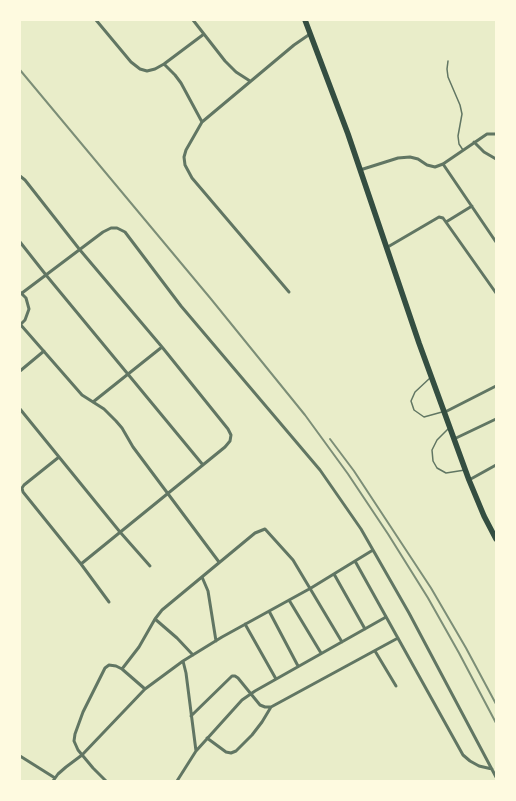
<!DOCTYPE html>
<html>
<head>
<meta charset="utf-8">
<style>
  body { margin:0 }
  #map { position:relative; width:516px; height:801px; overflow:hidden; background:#e9edc9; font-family:"IBM Plex Sans",sans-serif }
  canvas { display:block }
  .frame { position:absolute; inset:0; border:21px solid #fefae0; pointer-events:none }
</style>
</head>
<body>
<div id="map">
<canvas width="516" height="801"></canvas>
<div class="frame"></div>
</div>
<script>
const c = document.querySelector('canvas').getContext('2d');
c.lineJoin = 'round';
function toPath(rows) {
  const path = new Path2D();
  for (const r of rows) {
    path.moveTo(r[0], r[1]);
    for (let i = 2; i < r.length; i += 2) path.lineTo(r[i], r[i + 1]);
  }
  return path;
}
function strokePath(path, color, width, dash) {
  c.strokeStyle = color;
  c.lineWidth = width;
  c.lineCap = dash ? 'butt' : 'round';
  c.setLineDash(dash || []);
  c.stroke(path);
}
const service = toPath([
  [448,61,447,69,448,77,460,105,462,114,458,136,459,144,463,150],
  [430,378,415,392,411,401,414,410,424,417,442,412],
  [449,428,437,440,432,450,433,461,437,468,446,473,465,470]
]);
const minor = toPath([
  [96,20,131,62,140,69,147,71,155,69,164,64,204,34],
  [193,20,225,61,236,72,250,81],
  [164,64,175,75,181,83,202,122],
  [474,142,484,152,496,159],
  [443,164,496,242],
  [360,170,398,158,410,157,418,159,427,165,435,167,443,164,487,134,496,134],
  [20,176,25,180,80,250,162,347,228,429,231,435,230,441,225,447,81,564],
  [446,222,472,206],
  [20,242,46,275,203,465],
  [386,248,439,217,443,218,496,293],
  [20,292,26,298,29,309,25,320,20,325],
  [289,292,192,178,185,165,184,157,186,150,202,122,294,45,310,34],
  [22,293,103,232,111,228,117,228,125,232,181,306,320,470,361,529,409,613,496,777],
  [20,324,82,395,104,409,116,421,122,428,133,447,219,562],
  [20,371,44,351],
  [93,402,162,347],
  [20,409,120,532,150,566],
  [445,412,496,386],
  [454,439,496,419],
  [59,457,24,485,22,488,23,492,81,564,109,602],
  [469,480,496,465],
  [355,561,463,755,470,761,479,766,492,769],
  [334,574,365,629],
  [202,577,208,591,216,641],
  [289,600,321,653],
  [269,611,298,666],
  [155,619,177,638,193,655],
  [245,624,276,679],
  [375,651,396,686],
  [183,661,186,673,196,751],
  [122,669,139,647,155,619,162,610,255,533,265,529,293,560,342,642],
  [191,716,232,676,235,676,238,678,260,705,265,707,271,707,398,638],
  [207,738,226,752,231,753,236,751,252,735,262,722,271,707],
  [20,756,55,778],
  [53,781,58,774,66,767,82,755,145,689,183,661,222,637,311,588,373,550],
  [106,781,93,768,78,750,74,741,75,734,83,712,105,668,109,665,116,666,122,669,145,689],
  [177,781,196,751,242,700,255,691,386,617]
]);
const trunk = toPath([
  [305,20,348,134,419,343,469,480,484,516,496,539]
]);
const rail = toPath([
  [20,70,211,299,305,415,348,474,388,534,428,598,459,653,496,723],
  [330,439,354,471,431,588,466,648,496,704]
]);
strokePath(service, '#617663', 1.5);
strokePath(minor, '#617663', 3);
strokePath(trunk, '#344e41', 5.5);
strokePath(rail, '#7c8e77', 2);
</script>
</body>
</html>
